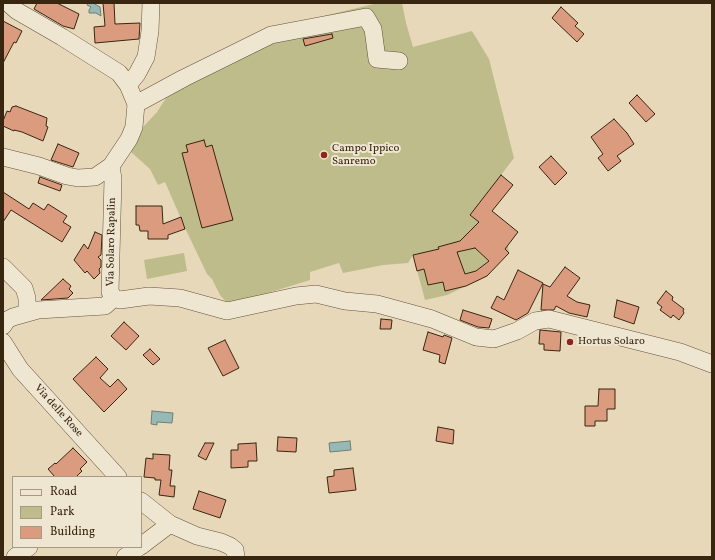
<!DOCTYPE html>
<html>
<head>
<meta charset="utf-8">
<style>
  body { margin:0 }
  #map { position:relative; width:715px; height:560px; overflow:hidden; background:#e7d8b9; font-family:Vollkorn,serif }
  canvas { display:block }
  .frame { position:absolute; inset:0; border:4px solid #392611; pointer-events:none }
  .legend { position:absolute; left:12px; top:476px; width:130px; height:72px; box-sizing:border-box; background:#efe6d2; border:1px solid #a69985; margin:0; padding:5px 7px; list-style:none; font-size:12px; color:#392611 }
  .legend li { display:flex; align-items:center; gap:8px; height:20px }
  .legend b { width:20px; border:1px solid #a69985 }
</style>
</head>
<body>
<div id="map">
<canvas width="715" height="560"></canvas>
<div class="frame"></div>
<ul class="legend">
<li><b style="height:5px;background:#efe6d2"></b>Road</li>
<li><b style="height:11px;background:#bdbc8a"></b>Park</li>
<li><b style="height:11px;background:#db9b7f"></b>Building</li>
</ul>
</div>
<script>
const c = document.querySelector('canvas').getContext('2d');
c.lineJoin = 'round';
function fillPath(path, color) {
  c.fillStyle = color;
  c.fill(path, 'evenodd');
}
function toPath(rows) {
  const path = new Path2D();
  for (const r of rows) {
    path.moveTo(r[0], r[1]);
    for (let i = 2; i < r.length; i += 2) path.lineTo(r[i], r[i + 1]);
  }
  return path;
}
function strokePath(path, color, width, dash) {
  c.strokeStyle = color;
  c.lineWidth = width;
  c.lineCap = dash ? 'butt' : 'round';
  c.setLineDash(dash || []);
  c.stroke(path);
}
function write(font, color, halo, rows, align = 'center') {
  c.font = font + ' Vollkorn,serif';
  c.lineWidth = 4;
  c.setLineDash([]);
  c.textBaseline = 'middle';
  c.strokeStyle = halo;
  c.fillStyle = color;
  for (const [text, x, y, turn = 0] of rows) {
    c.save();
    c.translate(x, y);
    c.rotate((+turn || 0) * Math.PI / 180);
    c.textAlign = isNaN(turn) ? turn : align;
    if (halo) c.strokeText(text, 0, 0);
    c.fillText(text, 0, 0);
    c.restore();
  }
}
const green = toPath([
  [378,3,402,3,406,23,413,47,472,31,489,59,514,158,501,175,513,185,492,211,518,232,508,245,509,253,487,276,447,295,425,300,413,255,408,263,383,265,343,273,339,263,310,272,310,280,229,305,220,295,212,279,207,274,186,230,165,182,158,185,150,169,131,152,143,127,157,112,168,95,307,20],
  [184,253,187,271,147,279,144,260]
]);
const water = toPath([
  [88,3,93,3,100,7,101,16,96,13,89,13,89,10,91,7,87,5,88,3],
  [152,411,173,413,172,423,157,422,157,425,151,424,152,411],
  [350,441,351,450,330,452,329,443,350,441]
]);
const building = toPath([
  [37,3,57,3,79,14,74,29,63,26,34,9,37,3],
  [103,3,114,3,115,24,140,23,139,39,95,43,94,27,105,26,103,3],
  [561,7,578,23,575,26,584,34,577,42,552,18,561,7],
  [3,21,22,31,16,43,14,42,3,63,3,21],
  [332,34,333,38,305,46,303,39,332,34],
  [637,95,655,114,646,122,629,103,637,95],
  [16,106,47,118,46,126,48,127,43,141,22,132,14,130,14,131,3,126,3,121,7,111,10,112,12,107,16,106],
  [614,119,627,133,634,144,617,156,621,161,608,171,598,158,603,154,591,137,614,119],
  [204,140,206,147,212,145,233,220,202,228,182,153,188,152,186,145,204,140],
  [58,144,79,153,73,167,51,160,58,144],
  [551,156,567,173,555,185,539,167,551,156],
  [501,175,513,185,492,211,518,232,505,249,509,253,487,276,466,286,445,291,443,282,428,285,424,269,417,271,413,255,439,249,438,247,460,241,479,222,470,215,501,175],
  [475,248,489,261,476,271,465,274,457,252,475,248],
  [40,177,62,185,60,191,38,183,40,177],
  [3,192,29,209,33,203,44,210,48,204,67,216,63,222,71,227,62,242,11,210,3,222,3,192],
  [136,206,162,206,163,224,181,217,185,229,168,235,168,239,148,239,148,231,140,231,139,225,136,225,136,206],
  [95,232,102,235,101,255,98,257,101,260,101,267,99,269,100,273,94,279,87,271,85,273,74,260,84,244,88,249,95,232],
  [565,267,580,278,567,296,577,302,590,305,587,317,569,313,556,306,554,310,541,310,543,284,550,287,565,267],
  [518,270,543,283,528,313,516,320,491,308,497,296,504,300,518,270],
  [63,279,71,286,69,289,73,293,68,298,41,300,63,279],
  [666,291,673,297,672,300,684,309,683,311,684,313,679,320,673,315,671,318,660,310,662,307,657,303,666,291],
  [617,300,639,307,634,324,614,317,617,300],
  [463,310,492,319,489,328,478,327,460,320,463,310],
  [381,319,392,320,391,329,380,329,381,319],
  [124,322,139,336,126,350,111,336,124,322],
  [540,330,561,332,560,351,544,350,544,344,539,344,540,330],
  [428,332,443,337,444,335,452,338,445,364,439,362,440,355,423,350,428,332],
  [225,340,239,368,223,376,208,348,225,340],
  [150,349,160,359,153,365,143,355,150,349],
  [96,357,108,369,100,378,110,387,118,379,127,389,104,412,73,379,96,357],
  [599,389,615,389,615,409,607,409,607,421,595,421,595,426,585,426,585,406,598,406,599,389],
  [438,427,454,430,453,444,436,441,438,427],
  [278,437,297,438,296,452,277,451,278,437],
  [205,443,214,443,206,460,198,456,205,443],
  [256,443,257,461,248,461,248,467,231,468,231,450,238,450,238,444,256,443],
  [73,448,87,462,80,469,82,471,76,477,55,477,48,469,55,463,56,464,73,448],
  [153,454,170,455,169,470,172,470,170,486,175,486,174,497,159,495,161,480,155,480,155,478,144,477,146,458,153,459,153,454],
  [353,468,356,490,329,493,327,477,334,476,334,470,353,468],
  [199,491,226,500,220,518,193,509,199,491]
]);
const minor = toPath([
  [128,85,137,74,146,57,150,31,151,3],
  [136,104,184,78,271,35,366,17,373,29,377,59,399,61],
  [3,157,39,166,67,176,78,178,95,177,111,166,129,139,134,127,136,104,128,85,119,73,62,37,17,11,8,3],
  [111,166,113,179,110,292,114,298,120,300,149,296,180,298,227,311,296,296,316,294,345,301,377,304,432,319,476,337,494,339,517,331,535,321,549,319,680,352,712,364],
  [3,267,24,288,27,298,27,313],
  [3,326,7,320,13,317,38,310,105,306,114,298],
  [3,342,20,369,118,477],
  [141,501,170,524,197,536,221,542,230,546,235,550,236,557],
  [141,546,170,524],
  [15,557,29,547],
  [125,557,139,547]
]);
const markers = [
  [324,155,4,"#8f2418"],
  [570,342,4,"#8f2418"]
];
const poiNames = [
  ["Campo Ippico",332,149],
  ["Sanremo",332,162],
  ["Hortus Solaro",578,342]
];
const streetNames = [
  ["Via Solaro Rapalin",112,242,-89],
  ["Via delle Rose",58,411,48]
];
fillPath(green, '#bdbc8a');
fillPath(water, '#97b9b5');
strokePath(water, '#717e73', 1);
fillPath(building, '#db9b7f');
strokePath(building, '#392611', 1);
strokePath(minor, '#64523b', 18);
strokePath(minor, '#efe6d2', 17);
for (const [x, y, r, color] of markers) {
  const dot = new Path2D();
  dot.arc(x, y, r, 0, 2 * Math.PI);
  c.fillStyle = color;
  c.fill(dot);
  strokePath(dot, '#efe6d2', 1.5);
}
write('11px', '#392611', '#efe6d2', poiNames, 'left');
write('11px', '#392611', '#efe6d2', streetNames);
</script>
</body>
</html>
